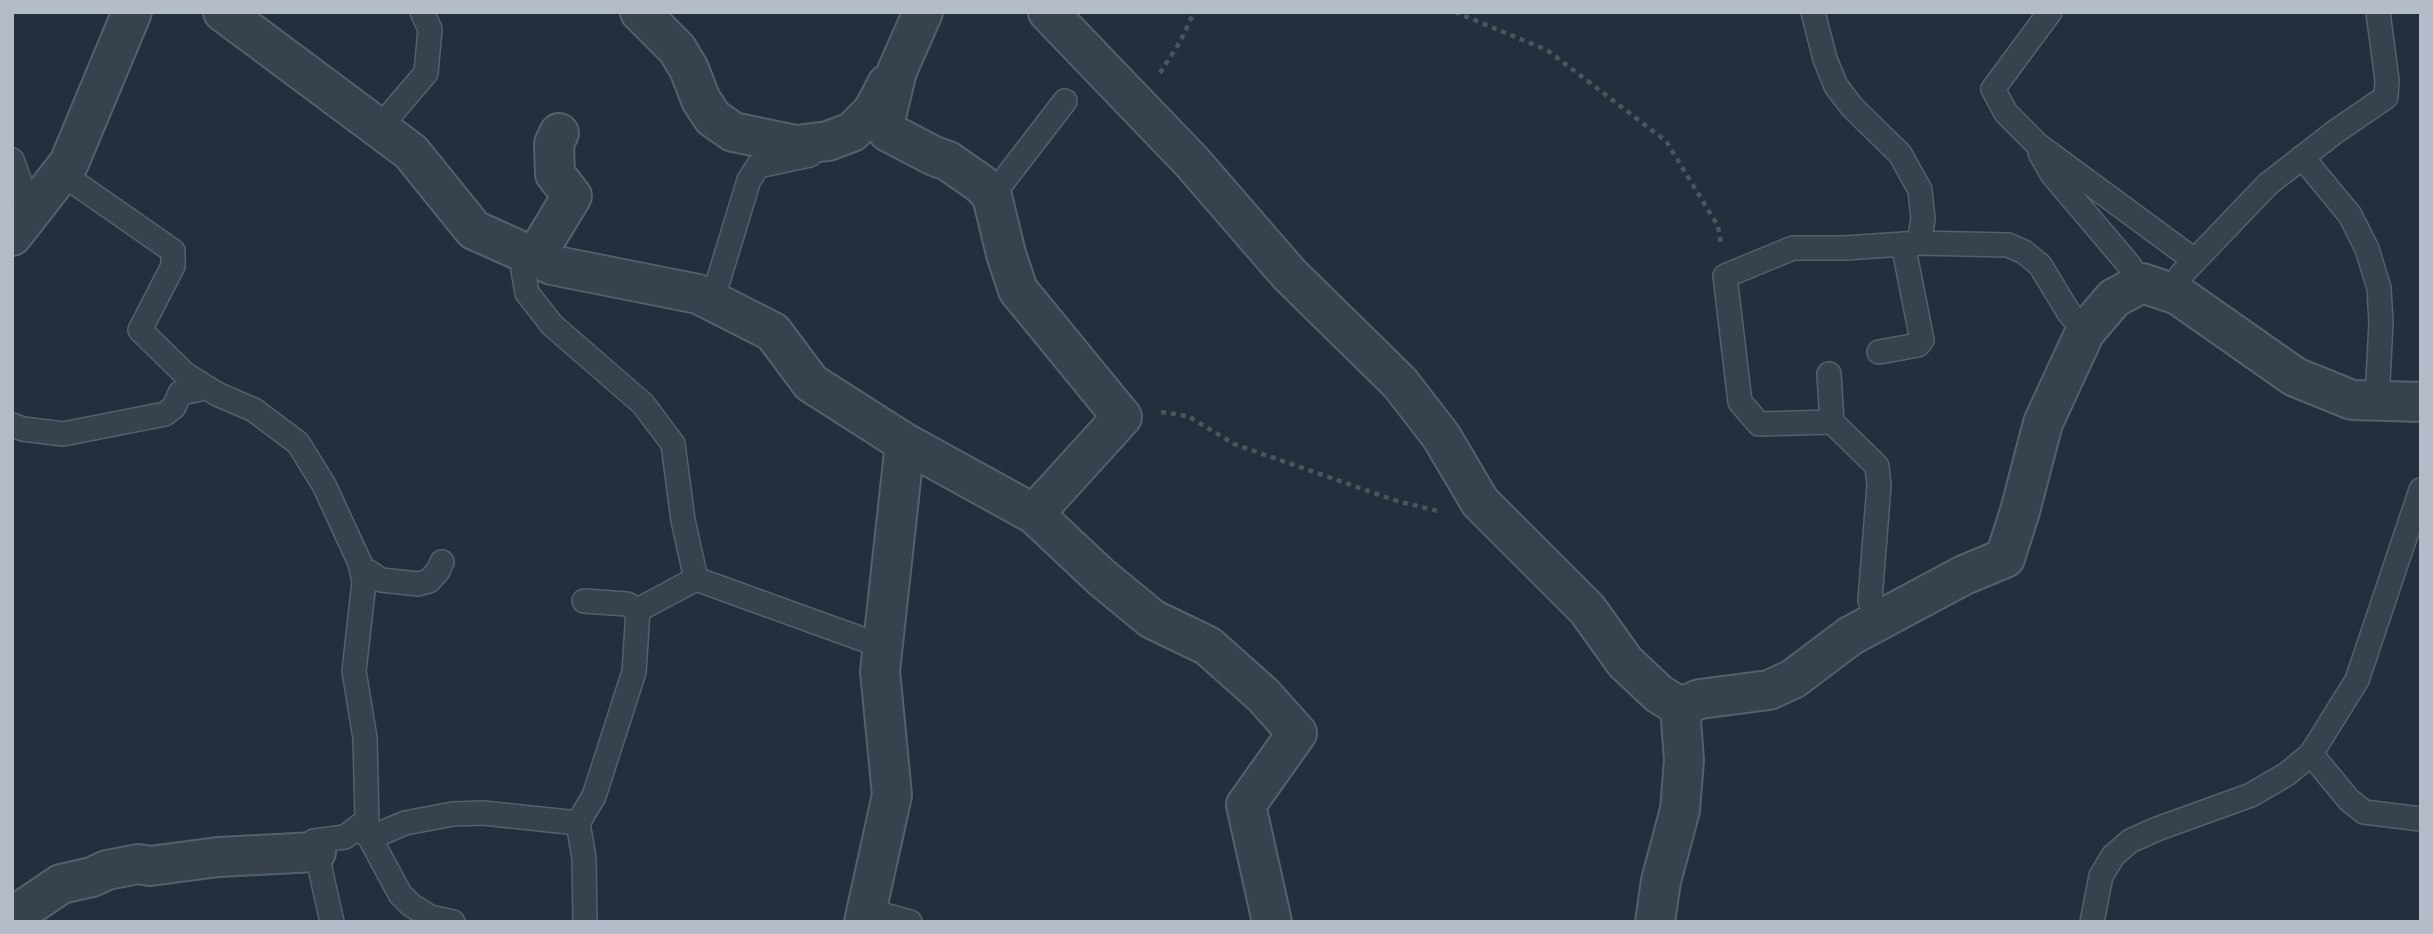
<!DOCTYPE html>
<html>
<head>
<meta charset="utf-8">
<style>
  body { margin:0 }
  #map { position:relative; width:2433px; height:934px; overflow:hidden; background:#242f3e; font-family:"Public Sans",sans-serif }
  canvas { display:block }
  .frame { position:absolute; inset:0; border:14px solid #b4bcc9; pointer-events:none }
</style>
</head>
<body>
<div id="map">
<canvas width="2433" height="934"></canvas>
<div class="frame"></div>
</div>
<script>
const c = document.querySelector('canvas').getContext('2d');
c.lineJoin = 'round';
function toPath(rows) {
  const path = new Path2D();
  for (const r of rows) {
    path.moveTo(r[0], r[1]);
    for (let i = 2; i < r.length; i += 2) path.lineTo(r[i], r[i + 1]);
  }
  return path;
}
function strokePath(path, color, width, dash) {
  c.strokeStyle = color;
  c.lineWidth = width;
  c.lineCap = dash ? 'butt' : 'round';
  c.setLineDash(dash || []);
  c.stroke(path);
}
const path = toPath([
  [1455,12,1547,50,1666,141,1718,226,1721,244],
  [1160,73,1180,42,1194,12],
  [1161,412,1188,416,1234,444,1397,501,1438,511]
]);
const service = toPath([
  [1813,12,1825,59,1836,86,1852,107,1900,154,1920,190,1923,219,1919,243],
  [2050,12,1993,89,2006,113,2038,145,2194,260],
  [379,128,426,73,430,29,422,12],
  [2041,150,2040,153,2052,174,2130,266,2137,285],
  [2302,157,2350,215,2367,249,2379,288,2381,323,2377,400],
  [12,160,27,201,33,209],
  [61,173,173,251,173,266,140,330,185,374,217,394,254,410,298,443,324,485,360,563,364,582,354,671,365,738,367,820,345,837,314,841,332,922],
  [992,196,1065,101],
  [528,254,523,270,527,293,552,325,643,404,673,444,683,520,696,579],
  [2171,293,2181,275,2268,184,2335,132,2386,97,2387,80,2378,12],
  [712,301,749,180,758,166,810,155],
  [1879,352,1918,345,1922,340,1903,244],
  [1829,374,1832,422],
  [12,425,23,429,63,434,165,414,174,407,180,393,197,390,204,386],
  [362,573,369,572,381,580,418,584,429,581,438,571,442,562],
  [584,601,627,604,638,610],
  [1876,622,1870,600,1879,485,1877,466,1832,422,1759,424,1740,402,1725,276,1793,248,1845,248,1919,243,2008,245,2024,252,2040,265,2069,313,2085,332],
  [2311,754,2349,800,2364,812,2421,819],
  [578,823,584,858,585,922],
  [358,827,370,838,405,823,453,814,483,813,578,823,594,796,634,672,638,610,696,579,884,647],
  [370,838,400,894,411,905,430,917,453,922],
  [867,910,910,922],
  [2092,922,2101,876,2113,856,2130,841,2157,829,2251,795,2287,774,2311,754,2357,680,2421,490]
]);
const minor = toPath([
  [223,12,411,152,474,230,552,265,698,294,712,301,773,332,811,383,905,443,1034,514,1122,417,1018,290,1006,254,992,196,981,184,948,161,934,156,888,132,884,125,897,71,923,12],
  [640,12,677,49,689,69,701,100,713,118,733,132,796,145,828,141,852,132,873,111,887,84],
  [1048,12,1192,162,1289,274,1400,383,1441,436,1480,502,1587,609,1625,662,1659,694,1680,707],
  [12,236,69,163,132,12],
  [535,257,572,196,555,174,554,144,559,133],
  [1034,514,1101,577,1152,619,1208,646,1263,695,1297,733,1246,805,1272,922],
  [1680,707,1700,699,1769,690,1793,679,1850,636,1964,575,2005,558,2020,511,2043,423,2085,332,2114,298,2142,283,2178,295,2295,377,2352,400,2421,402],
  [24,909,61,884,92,877,107,870,138,864,150,866,218,857,316,852],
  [864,922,892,795,880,671,905,443],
  [1655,922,1661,881,1680,810,1684,760,1680,707]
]);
strokePath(service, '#565f6c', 26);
strokePath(minor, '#565f6c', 42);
strokePath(path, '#44595c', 4.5, [5, 5]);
strokePath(service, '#38414e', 23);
strokePath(minor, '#38414e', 38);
</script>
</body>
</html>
